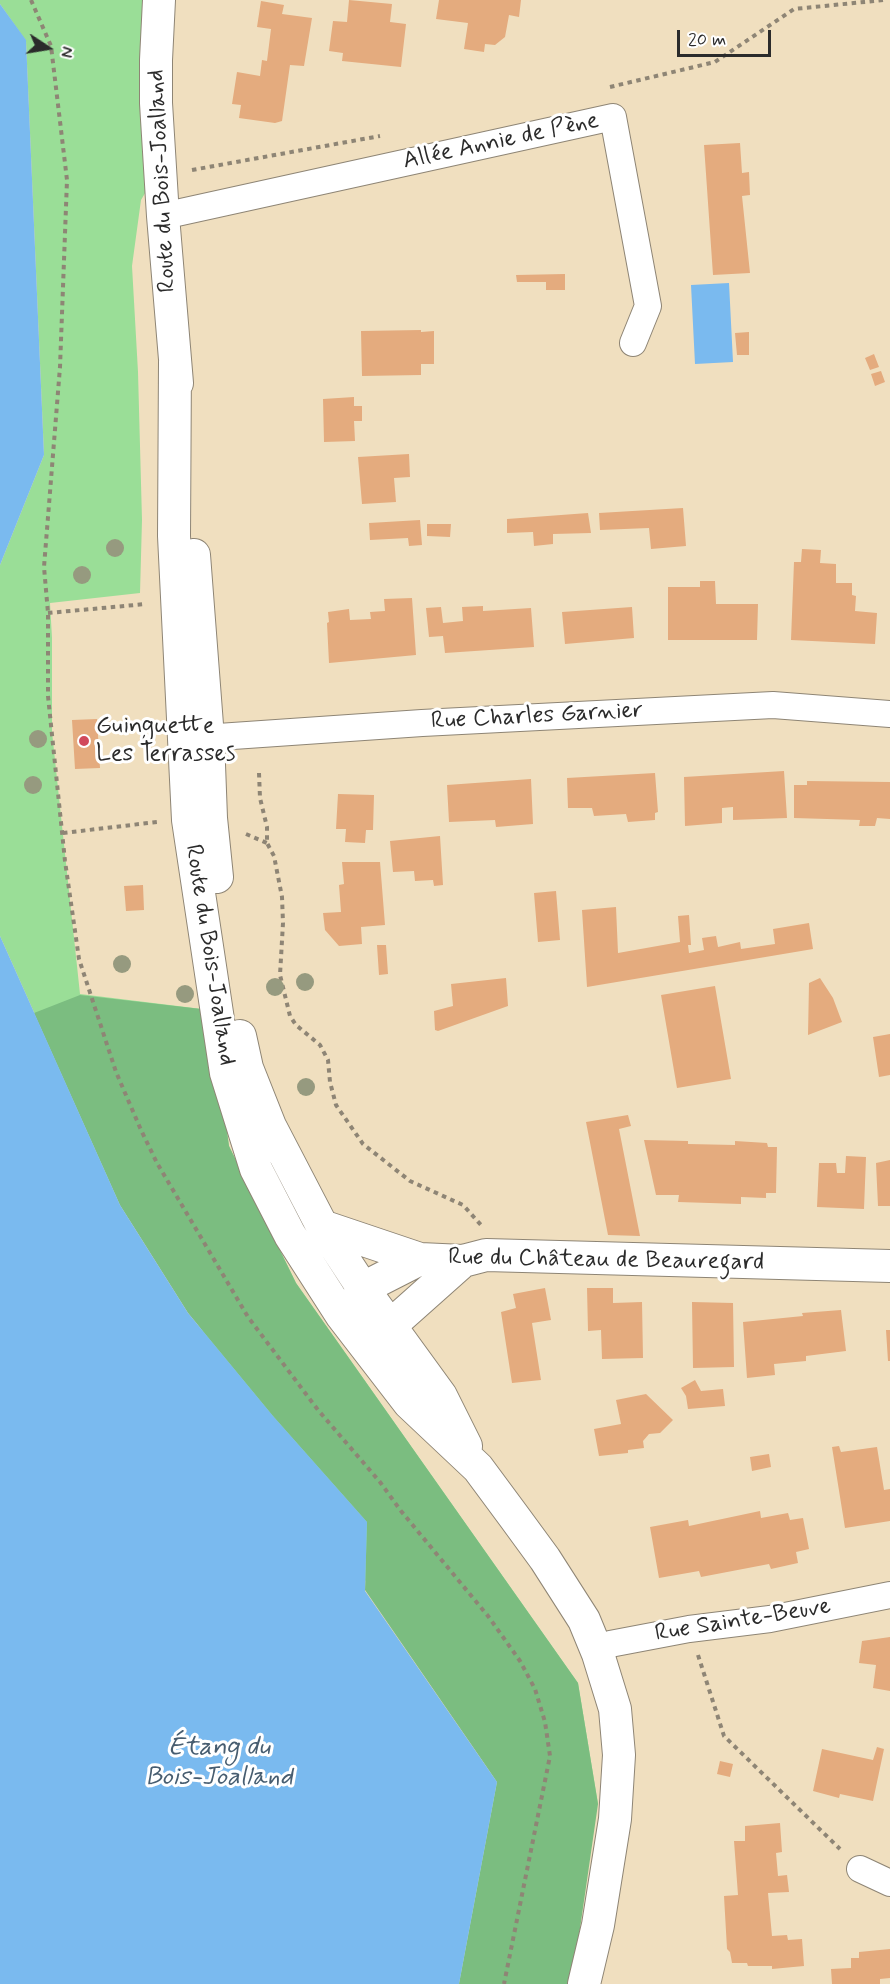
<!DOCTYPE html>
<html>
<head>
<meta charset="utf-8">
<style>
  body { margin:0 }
  #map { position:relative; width:890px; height:1984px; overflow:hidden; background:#f0dfbf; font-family:Mynerve,sans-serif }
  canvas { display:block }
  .north { position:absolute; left:18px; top:18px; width:60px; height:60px; -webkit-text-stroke:4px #fff; paint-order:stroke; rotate:102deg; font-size:16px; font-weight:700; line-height:24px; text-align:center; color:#2b2b2b }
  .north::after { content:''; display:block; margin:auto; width:21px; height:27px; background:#2b2b2b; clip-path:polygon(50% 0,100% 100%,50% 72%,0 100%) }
  .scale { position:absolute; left:677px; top:30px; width:94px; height:27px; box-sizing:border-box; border:3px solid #2b2b2b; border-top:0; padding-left:8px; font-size:18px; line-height:21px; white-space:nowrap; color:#2b2b2b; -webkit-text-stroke:4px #fff; paint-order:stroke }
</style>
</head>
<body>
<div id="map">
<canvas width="890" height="1984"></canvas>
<div class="north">N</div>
<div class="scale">20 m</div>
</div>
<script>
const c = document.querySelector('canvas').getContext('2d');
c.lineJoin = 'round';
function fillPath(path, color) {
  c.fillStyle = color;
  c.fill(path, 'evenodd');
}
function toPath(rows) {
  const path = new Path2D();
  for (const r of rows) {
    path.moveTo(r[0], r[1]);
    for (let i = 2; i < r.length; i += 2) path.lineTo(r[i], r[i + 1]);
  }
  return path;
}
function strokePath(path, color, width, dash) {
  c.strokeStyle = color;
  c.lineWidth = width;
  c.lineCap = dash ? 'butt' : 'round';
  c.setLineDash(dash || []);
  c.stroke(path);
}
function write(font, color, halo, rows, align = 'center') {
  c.font = font + ' Mynerve,sans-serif';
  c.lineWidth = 6;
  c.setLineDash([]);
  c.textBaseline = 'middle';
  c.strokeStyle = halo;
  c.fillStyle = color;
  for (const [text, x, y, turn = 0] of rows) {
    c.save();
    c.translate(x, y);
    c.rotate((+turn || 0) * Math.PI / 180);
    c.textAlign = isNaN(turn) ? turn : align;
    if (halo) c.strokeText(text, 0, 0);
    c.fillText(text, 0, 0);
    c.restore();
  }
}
const green = toPath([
  [0,0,156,0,154,178,141,200,132,266,138,372,142,520,140,593,50,603,52,638,52,732,80,994,210,1010,229,1146,296,1283,578,1683,598,1804,459,1984,497,1782,120,1205,0,936,0,565,44,455,26,41,0,4]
]);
const forest = toPath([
  [80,995,210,1010,229,1146,296,1283,578,1683,598,1804,572,1984,459,1984,497,1782,365,1590,367,1522,273,1416,188,1313,120,1205,34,1013]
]);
const water = toPath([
  [0,4,26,40,44,455,0,565],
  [729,283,733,362,695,364,691,285],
  [0,936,120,1205,188,1313,273,1416,367,1522,365,1591,497,1782,459,1984,0,1984]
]);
const building = toPath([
  [349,0,392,4,390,22,406,24,401,67,342,61,343,53,329,51,333,21,347,22],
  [439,0,521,0,519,17,509,15,505,37,495,45,485,44,484,52,464,49,468,23,436,19],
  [261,1,284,5,282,14,312,18,304,66,290,65,282,121,275,123,239,118,241,105,232,104,237,72,260,76,262,60,267,61,271,29,257,27],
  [740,143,742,173,749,172,750,195,742,196,750,273,713,275,704,145],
  [565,274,565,290,546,290,546,282,517,282,516,275],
  [421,330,421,332,434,331,434,364,421,364,421,375,362,376,361,331],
  [749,332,749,355,737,355,735,333],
  [874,354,879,367,870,370,865,358],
  [881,371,885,382,875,386,871,374],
  [354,397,354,406,362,406,362,421,354,421,355,441,324,442,323,399],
  [409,454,410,477,394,478,396,502,362,504,358,457],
  [683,508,686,546,651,549,649,528,600,530,599,513],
  [588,513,591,533,553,534,553,544,534,546,533,532,507,533,507,519],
  [420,520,422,545,409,546,408,538,370,540,369,523],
  [427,524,451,524,450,537,427,536],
  [802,549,821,550,820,563,836,564,836,583,852,583,852,595,856,596,855,611,877,613,875,644,791,640,794,562,801,562],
  [700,581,715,581,716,604,758,604,757,640,668,640,668,587,700,587],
  [412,598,416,655,329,663,327,623,329,622,328,612,349,609,350,620,371,619,370,612,385,611,384,599],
  [483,606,483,611,531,608,534,647,445,653,443,636,429,637,426,608,441,607,443,623,463,621,462,607],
  [632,607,634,638,565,644,562,612],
  [97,719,100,768,75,769,72,720],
  [784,771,787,818,733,820,733,807,722,808,722,823,685,826,684,777],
  [655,773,658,812,655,813,655,820,628,822,626,814,594,816,592,808,568,808,567,778],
  [531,779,533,824,496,827,495,820,449,822,447,785],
  [807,781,890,782,890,819,877,818,875,826,859,826,860,820,794,818,794,785,807,785],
  [338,794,374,795,373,830,366,830,365,843,345,842,346,829,336,829],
  [440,836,443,885,434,886,433,880,415,881,414,871,393,872,390,841],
  [342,862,380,862,385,925,361,927,362,944,339,946,325,930,323,913,341,912,339,885,344,884],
  [143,885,144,910,126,911,124,886],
  [556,891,560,940,538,942,534,893],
  [616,907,618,953,680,942,678,916,689,915,691,945,688,945,689,953,704,950,702,938,716,936,718,947,740,942,741,949,775,944,773,929,809,923,813,949,587,987,582,910],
  [377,945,386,945,388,974,379,975],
  [506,978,508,1006,438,1031,435,1030,434,1011,453,1006,451,984],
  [820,978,833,998,842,1022,808,1035,809,983],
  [715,986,731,1079,677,1088,661,995],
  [890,1034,890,1075,879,1077,873,1037],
  [628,1115,631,1126,619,1129,640,1236,608,1235,586,1122],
  [644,1140,688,1141,688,1144,735,1145,735,1141,767,1143,768,1147,777,1147,776,1193,766,1193,766,1198,741,1197,741,1204,678,1202,679,1195,656,1195],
  [846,1156,866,1157,864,1209,817,1207,819,1163,836,1163,837,1173,845,1173],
  [890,1160,890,1206,878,1206,876,1163],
  [545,1288,551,1320,532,1323,541,1380,512,1383,501,1312,516,1308,513,1294],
  [587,1288,613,1288,613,1303,642,1302,643,1358,602,1359,601,1330,588,1331],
  [692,1302,733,1303,734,1367,693,1368],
  [841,1310,846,1351,806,1356,806,1361,774,1364,775,1375,747,1378,743,1322,803,1316,802,1313],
  [886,1330,890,1330,890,1361,888,1361],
  [695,1380,701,1391,723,1389,725,1406,688,1409,686,1396,681,1388],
  [646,1394,673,1420,660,1433,649,1434,643,1441,644,1448,628,1450,628,1453,599,1456,594,1429,621,1424,616,1400],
  [839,1446,841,1452,877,1447,884,1490,890,1489,890,1521,845,1528,832,1447],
  [769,1454,771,1467,752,1471,750,1457],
  [760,1511,761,1518,788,1513,790,1520,803,1518,809,1549,796,1552,798,1563,771,1569,769,1564,701,1577,699,1571,659,1578,650,1527,688,1520,689,1526],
  [890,1637,890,1691,873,1688,876,1665,859,1663,862,1641],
  [877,1747,884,1749,873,1801,840,1794,839,1798,813,1791,822,1749,873,1760],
  [720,1761,733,1764,730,1777,717,1774],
  [780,1823,782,1852,776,1853,778,1876,787,1875,789,1892,768,1893,772,1936,787,1935,788,1940,802,1939,804,1966,772,1969,772,1966,748,1966,747,1963,732,1963,730,1952,727,1949,724,1896,738,1895,734,1841,745,1841,745,1826],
  [890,1949,890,1978,880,1979,880,1984,832,1984,831,1969,851,1968,851,1958,859,1958,859,1952]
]);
const path = toPath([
  [31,0,51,46,67,180,60,367,44,567,48,613,48,696,65,861,79,959,116,1072,141,1130,157,1163,248,1317,318,1410,380,1482,401,1511,488,1616,520,1661,535,1689,545,1722,550,1756,504,1984],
  [610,87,715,62,794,9,884,0],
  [192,170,380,136],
  [48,613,146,604],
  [259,773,260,798,267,827,267,843,274,856,282,897,283,923,280,975,290,1016,296,1025,320,1045,328,1060,330,1082,336,1105,363,1144,410,1181,463,1205,481,1225],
  [63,833,157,822],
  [246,834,267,843],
  [698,1655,724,1736,840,1849]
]);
const minor = toPath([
  [163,216,613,117,648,306,633,343],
  [189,739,422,723,773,705,890,714],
  [598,1654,610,1644,689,1629,770,1619,890,1595],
  [860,1869,890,1883]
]);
const tertiary = toPath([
  [159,0,156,60,156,103,163,216,177,383],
  [175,362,174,536,188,820,226,1073,256,1169,290,1235,342,1316,409,1403,478,1468,515,1518,545,1559,584,1620,598,1654,615,1709,619,1755,615,1819,598,1925,584,1984],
  [194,555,208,738,211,818,217,877],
  [240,1036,247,1068,270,1126,322,1226,364,1290,441,1396,466,1446],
  [322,1226,420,1259],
  [352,1305,364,1290,375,1282,420,1259,463,1261,486,1255,890,1266],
  [369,1324,390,1326,463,1261]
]);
const trees = [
  [115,548],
  [82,575],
  [38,739],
  [33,785],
  [122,964],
  [305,982],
  [275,987],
  [185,994],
  [306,1087]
];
const markers = [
  [84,741,6,"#d1495b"]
];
const streetNames = [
  ["Allée Annie de Pène",501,142,-12],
  ["Route du Bois-Joalland",163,181,-93],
  ["Rue Charles Garnier",537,717,-3],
  ["Route du Bois-Joalland",209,955,81],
  ["Rue du Château de Beauregard",606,1261,1],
  ["Rue Sainte-Beuve",743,1621,-9]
];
const poiNames = [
  ["Guinguette",96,727],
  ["Les Terrasses",96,755]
];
const waterNames = [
  ["Étang du",219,1749],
  ["Bois-Joalland",219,1779]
];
fillPath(green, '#9ade97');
fillPath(forest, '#7bbd80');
fillPath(water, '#7abaef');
fillPath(building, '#e4ab7e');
strokePath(minor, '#8e8575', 28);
strokePath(tertiary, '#8e8575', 34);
strokePath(path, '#8e8575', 4, [4.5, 4.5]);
strokePath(minor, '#fff', 26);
strokePath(tertiary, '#fff', 32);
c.fillStyle = '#969a7f';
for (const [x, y] of trees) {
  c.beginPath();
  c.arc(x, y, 9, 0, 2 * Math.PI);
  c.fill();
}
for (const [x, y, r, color] of markers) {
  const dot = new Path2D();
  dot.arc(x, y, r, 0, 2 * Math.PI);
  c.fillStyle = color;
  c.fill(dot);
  strokePath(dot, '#fff', 2);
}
write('24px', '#2b2b2b', '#fff', streetNames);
write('24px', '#2b2b2b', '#fff', poiNames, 'left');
write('italic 26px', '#475d70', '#fff', waterNames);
</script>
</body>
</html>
